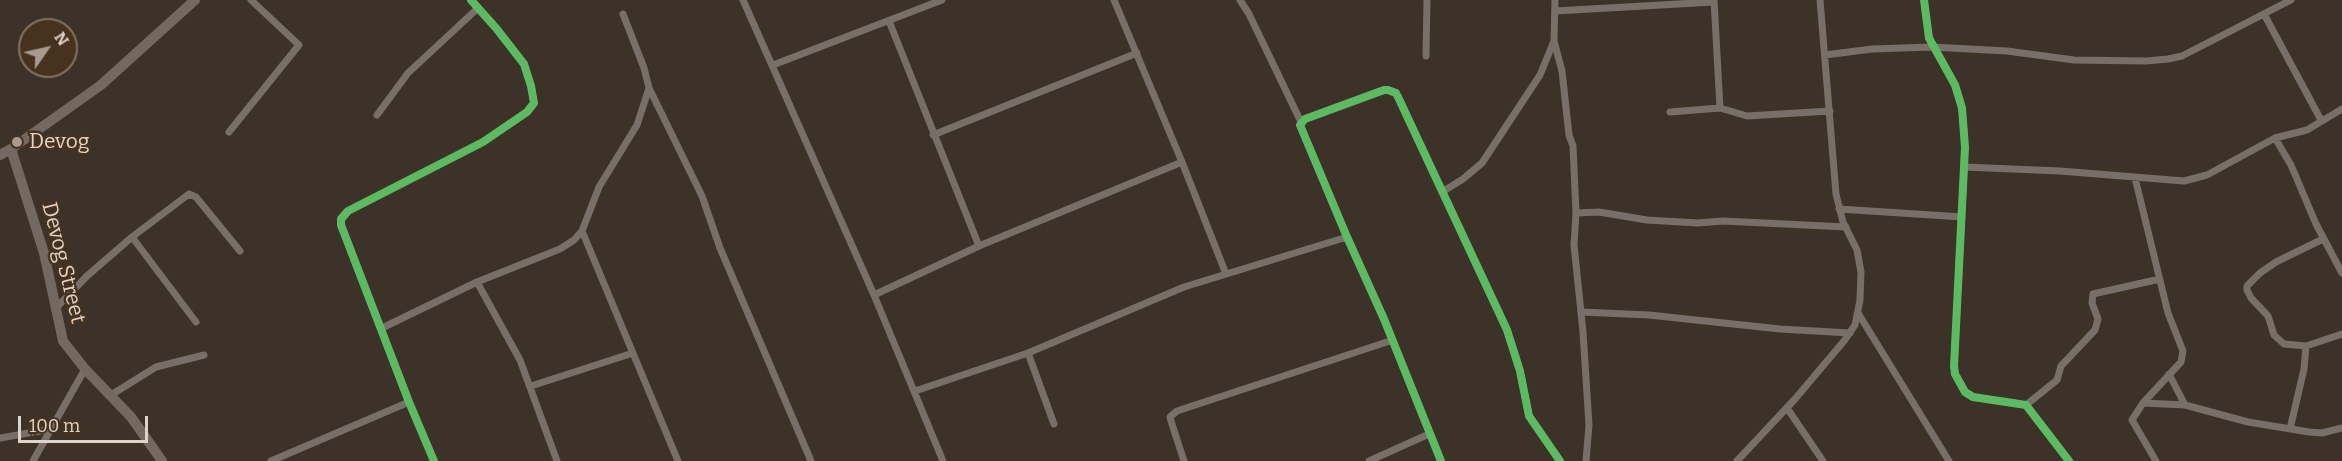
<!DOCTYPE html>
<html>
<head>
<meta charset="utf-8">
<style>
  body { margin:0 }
  #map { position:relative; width:2342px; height:461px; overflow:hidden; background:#3d3227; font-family:Bitter,serif }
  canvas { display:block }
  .north { position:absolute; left:18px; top:18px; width:60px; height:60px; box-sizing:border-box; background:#46321e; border:2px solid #847262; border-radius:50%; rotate:56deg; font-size:16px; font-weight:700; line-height:24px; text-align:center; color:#e0d3c7 }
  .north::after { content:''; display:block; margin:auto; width:21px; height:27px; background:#a79b8f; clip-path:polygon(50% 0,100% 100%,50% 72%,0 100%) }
  .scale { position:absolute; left:18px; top:416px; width:130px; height:27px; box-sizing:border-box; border:3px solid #e0d3c7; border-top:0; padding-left:8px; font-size:18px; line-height:21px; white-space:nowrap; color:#e0d3c7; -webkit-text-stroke:4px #46321e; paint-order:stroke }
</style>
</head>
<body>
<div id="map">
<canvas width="2342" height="461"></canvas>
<div class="north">N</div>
<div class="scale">100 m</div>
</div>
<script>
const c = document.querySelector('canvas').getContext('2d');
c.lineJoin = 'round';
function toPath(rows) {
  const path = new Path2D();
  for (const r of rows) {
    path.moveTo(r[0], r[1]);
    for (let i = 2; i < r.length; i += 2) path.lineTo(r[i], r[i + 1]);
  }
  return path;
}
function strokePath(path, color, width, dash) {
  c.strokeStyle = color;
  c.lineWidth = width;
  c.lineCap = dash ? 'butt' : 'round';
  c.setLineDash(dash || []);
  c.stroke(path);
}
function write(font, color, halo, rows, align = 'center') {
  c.font = font + ' Bitter,serif';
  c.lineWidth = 5;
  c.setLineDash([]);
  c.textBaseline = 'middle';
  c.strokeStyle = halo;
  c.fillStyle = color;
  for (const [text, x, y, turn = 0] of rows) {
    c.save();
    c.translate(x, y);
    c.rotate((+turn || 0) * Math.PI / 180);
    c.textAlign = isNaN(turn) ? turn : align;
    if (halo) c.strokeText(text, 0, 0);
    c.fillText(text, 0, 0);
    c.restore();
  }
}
const street = toPath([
  [743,0,874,295,943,461],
  [1114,0,1182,162,1226,274],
  [1240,0,1249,14,1301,122],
  [1714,0,1720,108],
  [1924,0,1929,38,1955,85,1962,108,1965,147,1954,366,1955,374,1965,392,1973,397,2026,405,2069,461],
  [1555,11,1714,2],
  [2264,14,2321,120],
  [889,21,979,246],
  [1554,41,1562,71,1569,135,1573,146,1576,213,1574,245,1583,332,1589,425,1586,461],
  [1825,55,1872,49,1932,47,2007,51,2074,60,2146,61,2168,59,2182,56,2291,0],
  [1426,56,1427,0],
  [773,65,942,0],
  [649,88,702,196,720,248,811,461],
  [1670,112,1720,108,1747,116,1830,111],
  [377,115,408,73,478,8],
  [229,132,299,45,251,0],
  [933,135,1137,53],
  [2275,138,2291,165,2316,224,2342,273],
  [1964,167,2060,171,2184,181,2207,175,2275,138,2307,130,2342,109],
  [2135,178,2168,313,2183,351,2181,362,2143,403,2132,420,2156,461],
  [1442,192,1463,179,1482,163,1540,75,1554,41,1555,0],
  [1839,209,1962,217],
  [1576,213,1599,212,1647,220,1698,223,1723,221,1846,227],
  [582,231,678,461],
  [132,237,196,322],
  [2323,239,2276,262,2260,273,2247,286,2247,290,2251,298,2268,316,2274,335,2284,344,2306,346,2342,334],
  [477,282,520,360,557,461],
  [874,295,979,246,1182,162],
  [56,308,87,276,132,237,189,194,196,197,240,251],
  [1581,312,1649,315,1780,329,1850,333],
  [1858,313,1949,461],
  [382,328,477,282,560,249,574,240,582,231,599,187,637,125,649,88,644,68,623,14],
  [1028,353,1054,424],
  [2169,374,2185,405],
  [531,386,633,353],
  [915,391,1028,353,1184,287,1347,237],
  [111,395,156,367,204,355],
  [2143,403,2185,405,2248,422,2309,432,2322,433,2342,428],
  [2026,405,2057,380,2061,366,2095,330,2098,319,2092,303,2093,294,2160,279],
  [1787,408,1823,461],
  [2290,429,2304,369,2306,346],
  [0,438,51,429],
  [33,461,85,369],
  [271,461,409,402],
  [434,461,409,402,341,225,341,219,348,211,483,142,527,112,534,103,531,86,524,64,496,28,471,0],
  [1184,461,1171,421,1170,417,1177,411,1393,340],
  [1369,461,1429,434],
  [1441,461,1384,319,1347,237,1300,125,1305,119,1384,90,1388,90,1396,93,1399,99,1507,330,1520,371,1529,416,1560,461],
  [1737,461,1795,399,1844,341,1855,325,1860,300,1861,272,1857,250,1843,222,1836,194,1820,0]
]);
const secondary = toPath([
  [11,149,44,253,63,341,85,369,131,417,162,461],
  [0,155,11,149,101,85,195,0]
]);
const cycleway = toPath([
  [1924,0,1929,38,1955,85,1962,108,1965,147,1954,366,1955,374,1965,392,1973,397,2026,405,2069,461],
  [434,461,409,402,341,225,341,219,348,211,483,142,527,112,534,103,531,86,524,64,496,28,471,0],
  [1441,461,1384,319,1347,237,1300,125,1305,119,1384,90,1388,90,1396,93,1399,99,1507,330,1520,371,1529,416,1560,461]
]);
const markers = [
  [17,142,6,"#a79b8f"]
];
const poiNames = [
  ["Devog",29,142]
];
const streetNames = [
  ["Devog Street",63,263,76]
];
strokePath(street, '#786f68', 7);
strokePath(secondary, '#736961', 10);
strokePath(cycleway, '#5cba63', 8);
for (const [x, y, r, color] of markers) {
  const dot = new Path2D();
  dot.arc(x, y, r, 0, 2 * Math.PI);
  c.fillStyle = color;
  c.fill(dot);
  strokePath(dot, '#46321e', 2);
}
write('21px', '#e0d3c7', '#46321e', poiNames, 'left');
write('21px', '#e0d3c7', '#46321e', streetNames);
</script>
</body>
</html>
